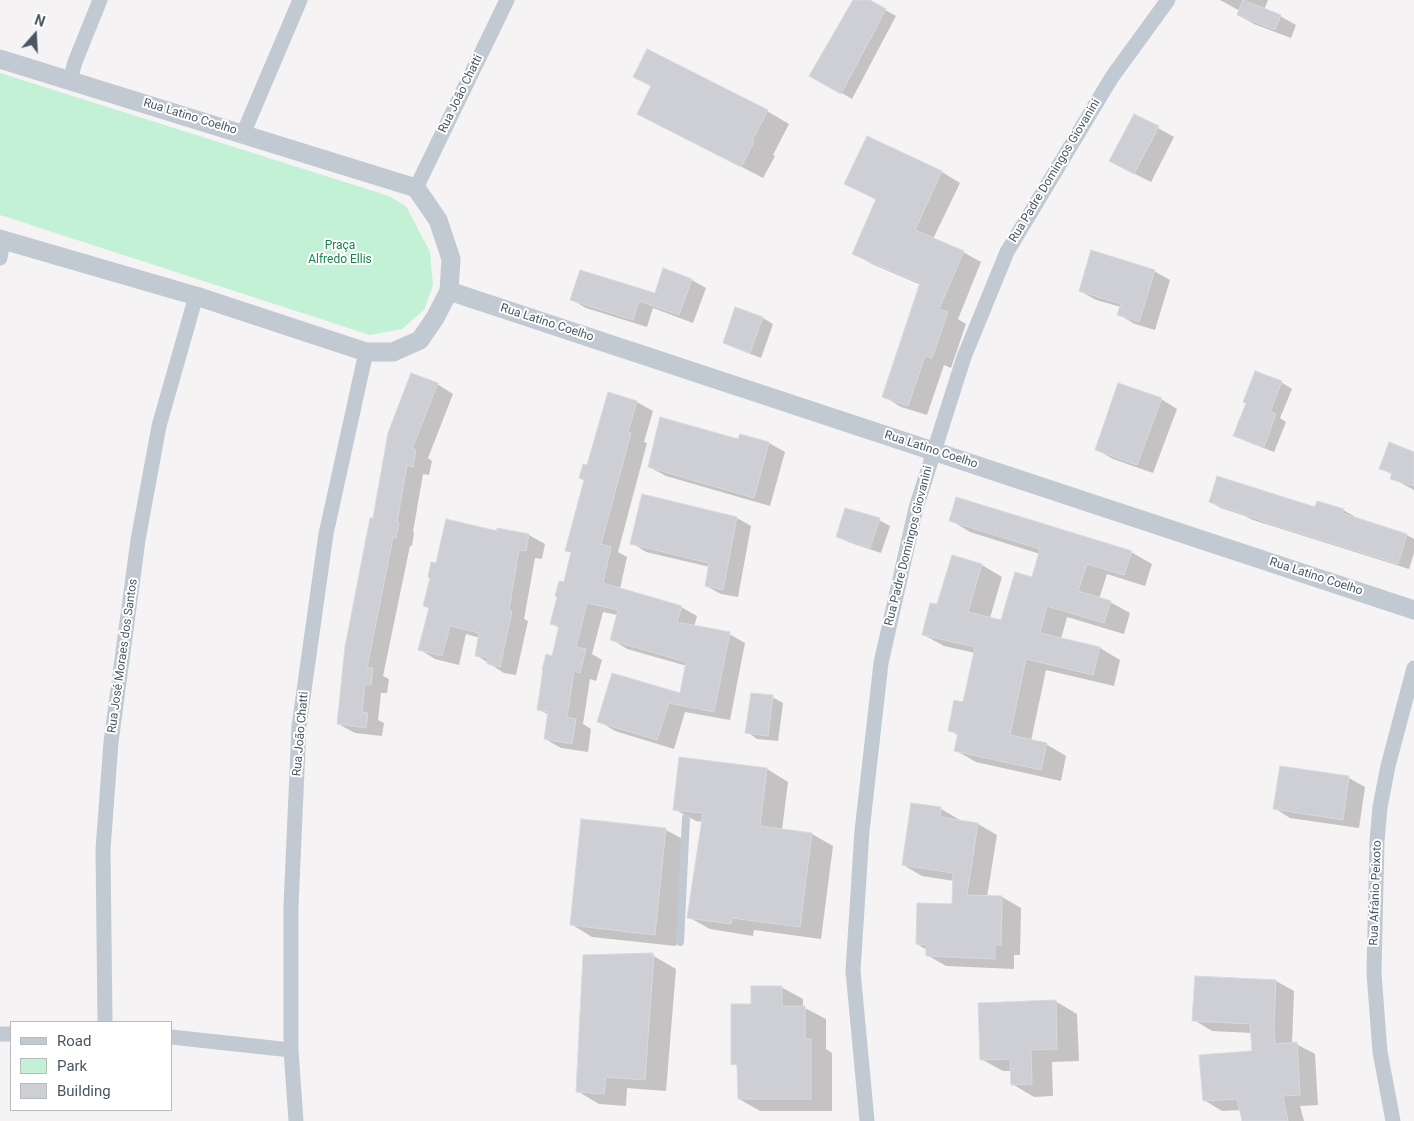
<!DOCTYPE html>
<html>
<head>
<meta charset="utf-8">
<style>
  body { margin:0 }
  #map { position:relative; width:1414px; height:1121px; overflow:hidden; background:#f5f3f3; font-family:Roboto,sans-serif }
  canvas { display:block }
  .legend { position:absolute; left:10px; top:1021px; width:162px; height:90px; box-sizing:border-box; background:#fff; border:1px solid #b7bbc0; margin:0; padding:6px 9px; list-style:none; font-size:15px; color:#4a5661 }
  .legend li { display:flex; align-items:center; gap:10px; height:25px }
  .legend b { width:25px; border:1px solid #b7bbc0 }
  .north { position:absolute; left:10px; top:10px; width:50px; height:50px; -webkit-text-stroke:4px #fff; paint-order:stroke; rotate:19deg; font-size:14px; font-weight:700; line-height:20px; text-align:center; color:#4a5661 }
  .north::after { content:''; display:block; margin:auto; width:18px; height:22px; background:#4a5661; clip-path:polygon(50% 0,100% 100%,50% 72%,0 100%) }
</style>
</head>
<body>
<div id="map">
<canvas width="1414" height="1121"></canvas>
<ul class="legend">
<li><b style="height:6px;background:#c1cad2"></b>Road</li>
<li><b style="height:14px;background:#c3f1d5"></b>Park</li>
<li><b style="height:14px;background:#cdcfd5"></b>Building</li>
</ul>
<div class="north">N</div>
</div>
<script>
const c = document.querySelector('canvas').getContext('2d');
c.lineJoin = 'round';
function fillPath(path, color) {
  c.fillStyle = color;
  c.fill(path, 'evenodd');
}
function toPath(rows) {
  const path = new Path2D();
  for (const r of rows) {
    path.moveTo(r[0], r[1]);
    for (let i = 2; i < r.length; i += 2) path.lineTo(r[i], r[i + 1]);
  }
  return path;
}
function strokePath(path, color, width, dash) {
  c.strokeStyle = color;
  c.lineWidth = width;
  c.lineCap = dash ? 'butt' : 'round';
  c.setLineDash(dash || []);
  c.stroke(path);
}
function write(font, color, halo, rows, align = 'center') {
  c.font = font + ' Roboto,sans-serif';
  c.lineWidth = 4;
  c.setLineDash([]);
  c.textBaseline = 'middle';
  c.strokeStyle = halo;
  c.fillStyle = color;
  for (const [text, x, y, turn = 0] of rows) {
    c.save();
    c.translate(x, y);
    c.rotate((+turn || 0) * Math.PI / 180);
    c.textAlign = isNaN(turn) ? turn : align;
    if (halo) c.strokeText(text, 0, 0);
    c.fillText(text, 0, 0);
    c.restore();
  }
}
const green = toPath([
  [0,73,389,196,406,206,430,252,433,285,424,310,402,329,370,335,0,215]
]);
const shadow = toPath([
  [854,0,867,0,896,16,852,99,811,75],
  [1220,0,1268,0,1264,10,1280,16,1296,25,1291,38,1254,24,1238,15,1240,11],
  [767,111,789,124,773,155,775,156,763,178,639,113],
  [1135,115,1174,137,1151,182,1127,170],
  [867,137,942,172,960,183,933,239,963,252,981,262,958,319,966,324,951,368,944,365,927,415,901,407,883,396,921,285,872,264,854,254,876,200,846,184],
  [1154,271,1170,280,1155,330,1135,324,1119,315,1121,307,1096,300,1080,291],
  [692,280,706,288,693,323,653,308,647,327,586,308,572,300,655,294],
  [736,309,763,318,773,324,761,358,735,348,724,342],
  [1256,373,1281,382,1292,389,1280,418,1286,422,1274,452,1245,441,1235,435,1248,403],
  [437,384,453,394,428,458,432,461,429,475,423,474,413,532,414,533,412,546,410,546,383,676,389,679,387,693,381,693,378,720,384,723,382,736,355,733,338,724,374,520],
  [609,394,637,402,653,411,644,442,647,443,618,552,627,557,620,589,681,607,697,616,694,627,729,634,745,643,730,720,685,712,674,749,615,731,599,721,681,695,687,666,627,649,611,639,618,615,603,612,592,654,602,660,596,681,590,679,583,724,591,729,588,752,561,748,545,739,549,715,538,709,544,670,552,657,560,628,552,624,565,584,572,553,566,550,588,467],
  [1161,399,1177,409,1153,473,1113,459,1097,450],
  [739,441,769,443,785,452,770,506,666,476,649,467],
  [1414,453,1414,490,1392,478,1393,475,1380,468],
  [1210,502,1343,510,1354,516,1353,518,1407,535,1414,539,1414,553,1409,569,1253,520,1245,516,1221,508],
  [737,518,751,526,738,597,721,594,706,586,710,567,646,552,632,543],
  [879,520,890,526,881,553,848,542,837,536],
  [950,520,1131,552,1152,564,1145,586,1107,574,1099,599,1110,602,1130,613,1124,634,1067,617,1061,639,1100,648,1120,660,1114,686,1046,670,1031,741,1046,744,1066,756,1061,781,976,762,955,750,959,736,949,730,964,703,975,653,944,646,924,635,938,606,953,556,982,565,1002,577,990,618,1002,621,1033,579,1040,554,970,532],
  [498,532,529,535,545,544,542,559,535,558,524,619,528,621,516,675,504,673,476,655,480,638,466,634,459,665,435,659,419,649,430,609,424,606,437,564],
  [772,697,783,703,778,741,757,739,747,732],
  [1281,767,1349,778,1365,787,1359,828,1290,818,1274,808],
  [767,769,788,782,782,830,812,834,833,846,821,939,754,930,753,936,710,929,688,917,703,822,696,821,674,809],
  [912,804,941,809,960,820,960,821,978,824,997,835,987,897,1002,897,1021,908,1020,955,1014,955,1014,969,946,966,927,955,927,950,917,944,953,906,954,881,922,876,903,865],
  [583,820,666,830,688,842,676,946,592,937,571,924],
  [652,955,676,969,666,1091,627,1088,626,1106,599,1104,577,1091,585,956],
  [1276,981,1294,991,1292,1044,1296,1044,1315,1054,1318,1105,1300,1106,1304,1121,1243,1121,1241,1110,1222,1111,1204,1100,1253,1052,1252,1033,1212,1031,1194,1020],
  [781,987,803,999,803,1007,826,1019,826,1049,832,1053,832,1111,760,1111,739,1099,739,1067,733,1064],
  [1055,1001,1077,1014,1079,1061,1052,1062,1053,1096,1034,1097,1012,1084,1012,1071,1003,1071,981,1059]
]);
const building = toPath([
  [853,0,870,0,886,9,841,94,809,76,853,0],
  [1243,0,1281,15,1275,30,1237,15,1243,0],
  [647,49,768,110,752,141,754,142,741,167,637,114,651,86,633,77,647,49],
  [1134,114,1159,126,1134,174,1109,161,1134,114],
  [867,136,942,171,915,230,964,251,939,309,948,312,932,358,925,356,908,406,882,397,920,283,852,254,876,199,844,184,867,136],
  [1091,250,1155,270,1139,322,1117,315,1121,304,1079,291,1091,250],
  [663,268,692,279,679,315,639,301,633,320,570,300,580,270,655,293,663,268],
  [735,307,763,317,750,353,723,343,735,307],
  [1255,371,1282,381,1270,412,1276,414,1264,447,1233,436,1246,403,1243,402,1255,371],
  [411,373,438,383,412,449,416,450,413,467,407,465,397,522,399,523,396,538,393,537,367,668,373,668,371,685,365,684,362,712,368,713,366,728,337,724,345,647,370,518,373,518,388,433,411,373],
  [1118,383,1162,398,1137,465,1095,450,1118,383],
  [608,392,637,401,628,432,631,433,601,544,611,547,603,583,682,606,677,622,730,632,714,712,669,703,657,740,597,722,612,673,680,693,686,662,610,640,618,610,587,603,576,647,586,649,580,673,574,671,567,717,576,719,572,744,544,739,548,712,537,710,543,670,542,670,546,654,552,656,559,626,550,624,557,597,555,596,559,581,564,582,571,552,565,551,584,480,579,478,583,464,587,465,608,392],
  [660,417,738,439,740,434,769,442,754,498,648,467,660,417],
  [1389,442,1414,452,1414,486,1390,479,1392,473,1379,469,1389,442],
  [1217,476,1315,507,1317,501,1344,509,1342,513,1407,534,1398,564,1273,525,1209,502,1217,476],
  [642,494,737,517,723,590,705,586,709,563,630,544,642,494],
  [956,497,1132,551,1124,575,1087,564,1078,591,1111,601,1104,623,1047,606,1040,633,1100,647,1093,675,1026,659,1010,735,1047,743,1041,770,954,751,958,733,948,731,954,700,963,702,975,647,922,635,930,603,937,604,952,555,982,564,968,612,1001,620,1015,572,1032,577,1040,549,949,521,956,497],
  [845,508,880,518,870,548,836,537,845,508],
  [446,519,497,531,497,528,529,534,526,551,519,550,509,610,512,611,500,667,487,664,488,658,475,656,479,633,450,626,442,656,418,650,429,608,423,606,430,578,428,577,431,562,436,563,446,519],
  [751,693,773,695,768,736,745,733,751,693],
  [679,757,767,768,760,826,812,833,800,927,732,918,731,924,687,918,703,813,673,810,679,757],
  [1280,766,1349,776,1343,820,1273,809,1280,766],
  [911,803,941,807,940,817,978,823,967,895,1002,896,1001,945,995,945,995,959,926,956,926,945,916,944,917,903,952,904,953,873,902,865,911,803],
  [581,819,666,828,655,935,570,925,581,819],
  [653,953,652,955,654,955,645,1080,606,1077,604,1094,576,1092,583,955,653,953],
  [1195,976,1276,980,1274,1025,1275,1044,1297,1042,1300,1095,1283,1096,1288,1121,1242,1121,1237,1099,1203,1101,1199,1055,1252,1051,1250,1024,1192,1021,1195,976],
  [751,986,782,986,782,1006,805,1006,805,1039,811,1039,811,1099,738,1099,737,1064,731,1065,731,1004,751,1004,751,986],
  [1056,1000,1057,1049,1031,1050,1032,1084,1011,1085,1010,1059,980,1060,978,1003,1056,1000]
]);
const service = toPath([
  [680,942,686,818]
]);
const minor = toPath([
  [70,80,75,62,100,0],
  [243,134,300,0],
  [416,188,507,0],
  [0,258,3,241],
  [105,1022,103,849,111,742,138,540,159,426,196,296],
  [0,1034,11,1034],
  [171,1037,291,1050],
  [296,1121,291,1050,291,906,299,726,326,534,366,352],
  [867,1121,853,971,862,831,881,663,916,508,964,357,1007,252,1112,77,1168,0],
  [1393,1121,1380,1052,1374,973,1377,841,1380,807,1388,766,1414,668]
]);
const tertiary = toPath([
  [0,59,416,188,438,220,451,259,449,291,435,318,420,340,393,352,366,352,196,296,0,239],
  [449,291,1414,610]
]);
const streetNames = [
  ["Rua João Chatti",461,94,-64],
  ["Rua Latino Coelho",190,117,17],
  ["Rua Padre Domingos Giovanini",1055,171,-59],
  ["Rua Latino Coelho",547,323,18],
  ["Rua Latino Coelho",931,450,18],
  ["Rua Padre Domingos Giovanini",909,546,-76],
  ["Rua Latino Coelho",1316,577,18],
  ["Rua José Moraes dos Santos",123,656,-82],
  ["Rua João Chatti",301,734,-85],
  ["Rua Afrânio Peixoto",1376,893,-88]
];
const parkNames = [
  ["Praça",340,246],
  ["Alfredo Ellis",340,260]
];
fillPath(green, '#c3f1d5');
fillPath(shadow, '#0003');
fillPath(building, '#cdcfd5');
strokePath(building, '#d7d9de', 1);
strokePath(service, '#c1cad2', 8);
strokePath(minor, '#c1cad2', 15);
strokePath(tertiary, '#c1cad2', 19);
write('12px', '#4a5661', '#fff', streetNames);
write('12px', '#17864f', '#fff', parkNames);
</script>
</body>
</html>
